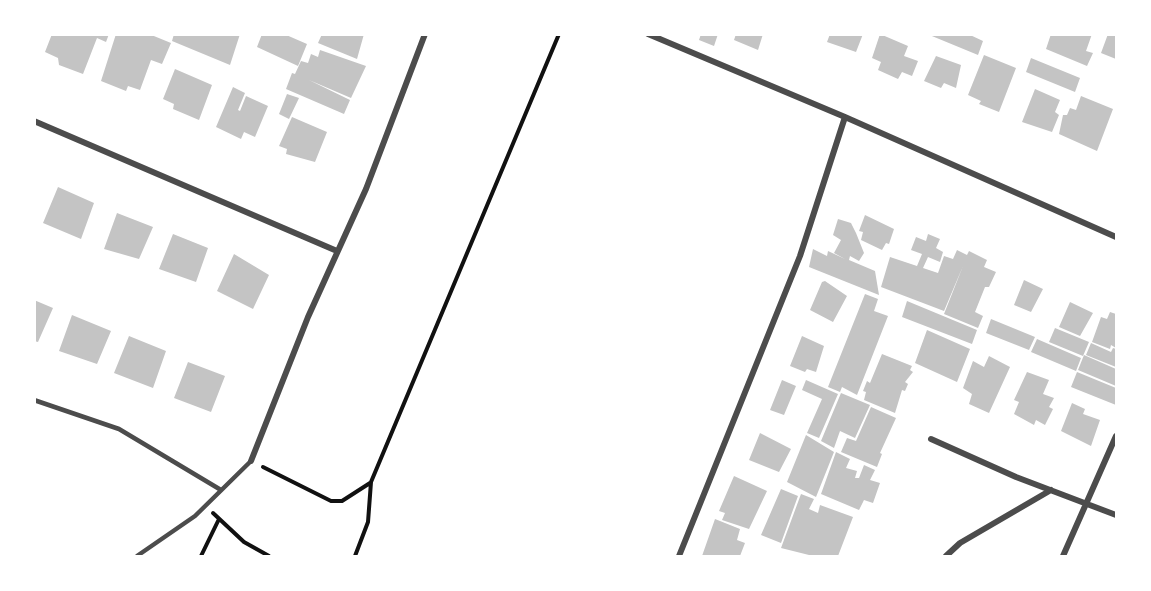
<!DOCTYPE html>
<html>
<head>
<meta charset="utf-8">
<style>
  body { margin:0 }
  #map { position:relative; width:1151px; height:591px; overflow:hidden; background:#fff; font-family:Quicksand,sans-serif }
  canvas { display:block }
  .frame { position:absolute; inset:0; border:36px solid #fff; pointer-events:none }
</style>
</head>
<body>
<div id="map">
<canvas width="1151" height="591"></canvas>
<div class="frame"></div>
</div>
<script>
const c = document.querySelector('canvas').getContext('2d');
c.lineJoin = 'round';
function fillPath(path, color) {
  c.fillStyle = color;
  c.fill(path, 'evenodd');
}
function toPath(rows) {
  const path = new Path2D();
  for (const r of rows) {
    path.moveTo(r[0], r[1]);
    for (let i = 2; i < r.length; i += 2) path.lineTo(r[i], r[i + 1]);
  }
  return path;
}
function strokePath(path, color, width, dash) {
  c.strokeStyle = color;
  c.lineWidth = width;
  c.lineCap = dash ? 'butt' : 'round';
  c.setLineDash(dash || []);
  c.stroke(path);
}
const building = toPath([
  [52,34,109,34,106,42,97,38,83,74,59,65,58,58,45,52],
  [116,34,149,34,171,43,162,64,151,60,140,90,128,86,126,91,101,81],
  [174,34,240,34,230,65,172,41],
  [262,34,284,34,307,44,298,66,257,47],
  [322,34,364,34,357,59,318,43],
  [701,34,718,34,714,46,699,40],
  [736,34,763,34,758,50,734,40],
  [830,34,863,34,856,52,827,42],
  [880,34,908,46,904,56,918,61,912,76,902,72,898,79,878,70,881,62,872,58],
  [927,34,968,34,983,41,978,55],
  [1051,34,1092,34,1086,51,1093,53,1087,66,1046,49],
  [1108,34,1116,34,1116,59,1101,53],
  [320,50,366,66,351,98,309,80,350,100,344,114,286,89,292,73,295,74,301,61,308,63,311,54,318,57],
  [984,55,1016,68,999,112,979,104,981,101,968,95],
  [936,56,961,65,956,88,944,83,941,88,924,81],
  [1031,58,1080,78,1075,92,1026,72],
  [175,69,212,85,199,120,173,109,174,104,163,99],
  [233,87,245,93,238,110,240,111,246,96,268,106,255,137,244,132,241,139,216,127],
  [1035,89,1060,100,1055,112,1059,115,1052,132,1022,122],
  [287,94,299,98,289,119,279,114],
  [1081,96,1113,109,1097,151,1059,134,1063,115,1067,115,1070,108,1076,110],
  [292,117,327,132,315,162,286,154,287,149,279,146],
  [58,187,94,203,81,239,43,223],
  [117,213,153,227,139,259,104,249],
  [865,215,894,229,889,244,886,243,882,250,861,240,863,232,859,231],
  [838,219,851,223,856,233,864,253,859,261,850,256,849,260,875,271,879,295,809,267,813,249,827,256,828,251,845,259,834,253,841,240,833,235],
  [173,234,208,248,196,282,159,269],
  [928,234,940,239,936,248,943,252,940,262,928,257,923,268,938,273,944,256,953,259,957,250,967,255,969,251,987,260,984,267,996,272,989,287,985,287,975,312,983,316,978,328,944,314,963,266,944,311,881,287,890,257,917,266,922,254,911,250,916,237,926,241],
  [234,254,269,275,253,309,217,291],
  [1024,280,1043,289,1031,312,1014,305],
  [825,281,847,296,833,322,810,310,822,282],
  [865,294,878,299,874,311,888,316,857,395,842,387,840,392,828,387],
  [34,300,53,308,38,342,34,341],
  [907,301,977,330,972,344,902,317],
  [1070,302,1093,313,1080,336,1059,327],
  [1110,312,1116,314,1116,348,1111,345,1110,349,1092,342,1101,317,1107,319],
  [72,315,111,331,97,364,59,351],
  [991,319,1035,337,1029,350,986,333],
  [1055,328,1089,342,1083,356,1049,342],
  [927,330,970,349,957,382,915,363],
  [129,336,166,351,153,388,114,373],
  [802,336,824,346,816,372,807,369,805,372,790,366],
  [1037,339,1081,358,1076,371,1031,352],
  [1091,343,1111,352,1113,348,1116,349,1116,367,1086,355],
  [882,354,912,366,910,370,913,372,905,382,908,384,905,391,902,390,895,413,864,400,866,392,863,391,867,381,870,383],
  [1084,355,1116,369,1116,386,1078,370],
  [989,356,1010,367,989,413,969,404,972,394,963,388,973,361,984,367],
  [188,362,225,376,211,412,174,398],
  [1027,372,1049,380,1043,394,1054,398,1049,407,1053,409,1045,425,1036,420,1034,425,1014,414,1019,402,1014,400],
  [1077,372,1116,388,1116,405,1071,387],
  [782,380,796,386,784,415,770,410],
  [806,380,838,394,819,438,807,433,822,399,802,390],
  [841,393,870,405,855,438,840,431,834,448,821,441],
  [1072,403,1085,409,1083,414,1100,420,1091,446,1061,431],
  [871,407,896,418,880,453,882,454,877,467,841,452,847,438,856,441],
  [760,433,791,449,779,472,749,460],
  [806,435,834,452,816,497,787,482],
  [836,452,850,459,846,468,857,471,855,478,859,478,864,465,875,470,870,480,880,483,873,503,864,500,859,510,821,494],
  [734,476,767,491,749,529,722,520,725,513,719,511],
  [781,489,798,496,781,543,761,535],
  [801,494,814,499,809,509,818,513,820,505,853,517,838,556,813,556,781,548],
  [715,519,740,529,737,540,745,543,740,556,702,556]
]);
const path = toPath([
  [263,467,331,501,342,501,370,483],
  [213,513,244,542,269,556],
  [201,556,219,519],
  [355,556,368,522,371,482,559,34]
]);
const service = toPath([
  [34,400,119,429,221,490],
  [137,556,195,516,251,461]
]);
const minor = toPath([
  [648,34,845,117,1116,237],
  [34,121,337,251],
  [931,439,1016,477,1116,515],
  [251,461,308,317,366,189,425,34],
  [679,556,800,256,845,117],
  [946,556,960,543,1051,490],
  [1063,556,1116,436]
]);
fillPath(building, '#c4c4c4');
strokePath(path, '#111', 4);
strokePath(service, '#4c4c4c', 4.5);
strokePath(minor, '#4c4c4c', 6);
</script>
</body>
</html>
